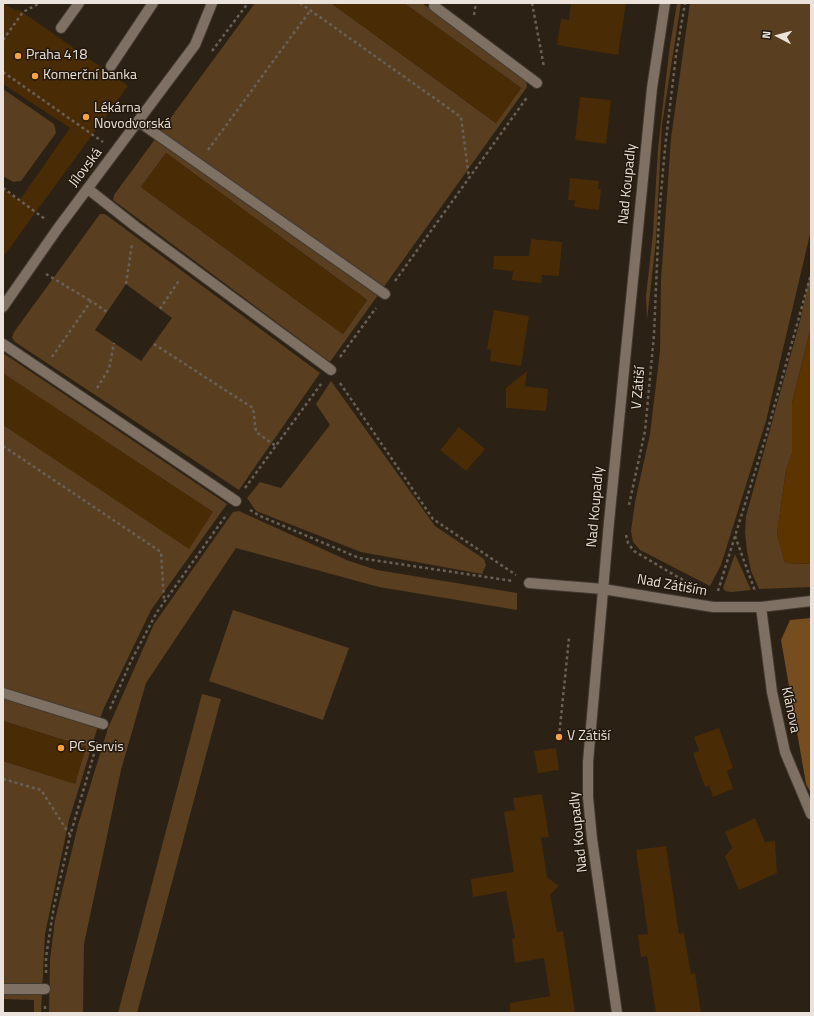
<!DOCTYPE html>
<html>
<head>
<meta charset="utf-8">
<style>
  body { margin:0 }
  #map { position:relative; width:814px; height:1016px; overflow:hidden; background:#2c2115; font-family:"Titillium Web",sans-serif }
  canvas { display:block }
  .frame { position:absolute; inset:0; border:4px solid #ebe3db; pointer-events:none }
  .north { position:absolute; left:758px; top:16px; width:40px; height:40px; -webkit-text-stroke:3px #22170c; paint-order:stroke; rotate:276deg; font-size:11px; font-weight:700; line-height:16px; text-align:center; color:#ebe3db }
  .north::after { content:''; display:block; margin:auto; width:14px; height:18px; background:#ebe3db; clip-path:polygon(50% 0,100% 100%,50% 72%,0 100%) }
</style>
</head>
<body>
<div id="map">
<canvas width="814" height="1016"></canvas>
<div class="frame"></div>
<div class="north">N</div>
</div>
<script>
const c = document.querySelector('canvas').getContext('2d');
c.lineJoin = 'round';
function fillPath(path, color) {
  c.fillStyle = color;
  c.fill(path, 'evenodd');
}
function toPath(rows) {
  const path = new Path2D();
  for (const r of rows) {
    path.moveTo(r[0], r[1]);
    for (let i = 2; i < r.length; i += 2) path.lineTo(r[i], r[i + 1]);
  }
  return path;
}
function strokePath(path, color, width, dash) {
  c.strokeStyle = color;
  c.lineWidth = width;
  c.lineCap = dash ? 'butt' : 'round';
  c.setLineDash(dash || []);
  c.stroke(path);
}
function write(font, color, halo, rows, align = 'center') {
  c.font = font + ' "Titillium Web",sans-serif';
  c.lineWidth = 3;
  c.setLineDash([]);
  c.textBaseline = 'middle';
  c.strokeStyle = halo;
  c.fillStyle = color;
  for (const [text, x, y, turn = 0] of rows) {
    c.save();
    c.translate(x, y);
    c.rotate((+turn || 0) * Math.PI / 180);
    c.textAlign = isNaN(turn) ? turn : align;
    if (halo) c.strokeText(text, 0, 0);
    c.fillText(text, 0, 0);
    c.restore();
  }
}
const green = toPath([
  [255,3,331,3,496,123,521,88,404,3,422,3,526,80,527,87,330,362,113,200,114,195],
  [166,153,367,300,343,334,141,187],
  [677,3,681,3,662,125,656,241,647,320,646,296,653,233,658,148,669,52],
  [690,3,811,3,811,230,766,421,721,565,710,586,640,550,633,542,631,531,635,502,650,434,660,351,661,280,671,138],
  [3,89,54,124,55,128,56,133,21,181,13,182,3,176],
  [100,214,105,214,320,373,239,490,15,342,12,338,14,332],
  [126,284,172,318,141,361,95,330],
  [811,270,811,327,792,403,792,453,786,470,777,534,785,563,811,564,811,587,759,589,751,571,747,551,745,533,746,516,800,321],
  [3,353,227,504,151,610,103,710,69,820,45,934,41,1013,34,1013,34,1000,3,999,3,761,75,783,86,747,3,721,3,425,213,512,3,374],
  [331,381,435,526,484,559,486,565,482,574,361,552,256,511,247,498,260,482,281,488,330,425,316,404],
  [239,511,349,561,377,570,517,593,517,610,379,587,236,548,146,683,121,770,84,944,83,1013,49,1013,50,959,55,920,78,825,108,728,154,624,233,512],
  [735,554,751,590,731,592,725,591,723,588],
  [233,610,349,648,323,720,209,681],
  [202,694,221,699,137,1013,118,1013]
]);
const forest = toPath([
  [811,618,811,793,806,784,781,640,790,620]
]);
const water = toPath([
  [811,327,811,564,785,563,777,534,786,470,792,453,792,403]
]);
const building = toPath([
  [3,3,16,11,18,9,128,86,3,257,3,188,19,201,70,128,3,84],
  [331,3,404,3,521,88,496,123],
  [571,3,626,3,618,55,557,45,561,19,569,20],
  [580,97,611,100,606,144,575,140],
  [166,153,367,300,343,334,141,187],
  [570,178,599,181,598,189,601,189,599,210,574,207,575,200,568,200],
  [531,239,562,242,559,276,542,275,541,283,512,280,513,271,493,269,494,256,529,256],
  [494,310,529,316,521,366,490,361,491,350,487,349],
  [527,371,525,386,548,389,546,411,506,408,506,388],
  [3,373,213,512,189,549,3,425],
  [459,427,485,449,466,471,440,450],
  [3,721,86,747,75,784,3,761],
  [719,728,733,768,727,771,733,789,713,797,709,786,705,787,693,753,699,751,694,737],
  [556,748,559,770,538,773,534,751],
  [542,794,549,837,541,838,547,877,559,886,550,895,557,932,563,931,575,1013,510,1013,510,1003,550,996,544,958,515,963,512,939,515,938,506,891,473,897,471,879,514,872,504,812,515,810,513,798],
  [755,818,765,842,775,841,777,873,739,890,725,857,732,848,725,832],
  [666,846,679,934,684,933,691,974,695,973,701,1013,656,1013,647,956,641,957,638,935,648,934,636,850]
]);
const path = toPath([
  [300,3,461,117,469,178],
  [532,3,544,67],
  [474,15,476,3],
  [3,40,23,12,40,3],
  [212,51,248,3],
  [3,72,103,142],
  [208,150,310,11],
  [3,188,45,219],
  [46,274,91,301],
  [395,281,528,96],
  [126,284,132,244],
  [160,309,180,279],
  [154,344,253,408,256,432,276,446],
  [52,357,91,301,107,312],
  [340,357,376,308],
  [340,383,433,519,516,575],
  [97,388,109,369,114,343],
  [3,446,161,552,164,600],
  [245,488,321,384],
  [629,505,645,431,654,335,659,216,665,148,676,55,685,3],
  [250,510,260,516,359,558,513,581],
  [626,535,628,543,634,551,676,576,695,586],
  [735,536,755,591],
  [718,591,766,436,811,274],
  [110,709,131,661,157,612,227,514],
  [559,737,569,638],
  [3,779,41,790,70,835],
  [46,973,46,957,54,906,70,836,98,740],
  [45,1006,45,1013]
]);
const minor = toPath([
  [434,6,537,83],
  [61,28,79,3],
  [111,66,153,3],
  [139,122,385,294],
  [88,189,135,226,331,370],
  [3,307,58,228,195,45,212,3],
  [3,344,236,501],
  [529,583,603,589,713,607,761,607,811,601],
  [761,607,772,692,785,752,811,814],
  [3,693,103,724],
  [3,989,45,989],
  [617,1013,592,839,588,797,588,762,609,522,652,88,665,3]
]);
const markers = [
  [18,56,4,"#f5a345"],
  [35,76,4,"#f5a345"],
  [86,117,4,"#f5a345"],
  [559,737,4,"#f5a345"],
  [61,748,4,"#f5a345"]
];
const poiNames = [
  ["Praha 418",26,56],
  ["Komerční banka",43,76],
  ["Lékárna",94,109],
  ["Novodvorská",94,125],
  ["V Zátiší",567,737],
  ["PC Servis",69,748]
];
const streetNames = [
  ["Jílovská",86,168,-53],
  ["Nad Koupadly",628,184,-84],
  ["V Zátiší",639,388,-85],
  ["Nad Koupadly",596,507,-85],
  ["Nad Zátiším",672,586,10],
  ["Klánova",790,710,78],
  ["Nad Koupadly",579,832,-96]
];
fillPath(green, '#593e20');
fillPath(forest, '#764d1f');
fillPath(water, '#5b3400');
fillPath(building, '#492b06');
strokePath(minor, '#433a32', 12);
strokePath(path, '#6a6056', 2.5, [3, 3]);
strokePath(minor, '#7e7062', 10);
for (const [x, y, r, color] of markers) {
  const dot = new Path2D();
  dot.arc(x, y, r, 0, 2 * Math.PI);
  c.fillStyle = color;
  c.fill(dot);
  strokePath(dot, '#22170c', 1.5);
}
write('14px', '#ebe3db', '#22170c', poiNames, 'left');
write('14px', '#ebe3db', '#22170c', streetNames);
</script>
</body>
</html>
